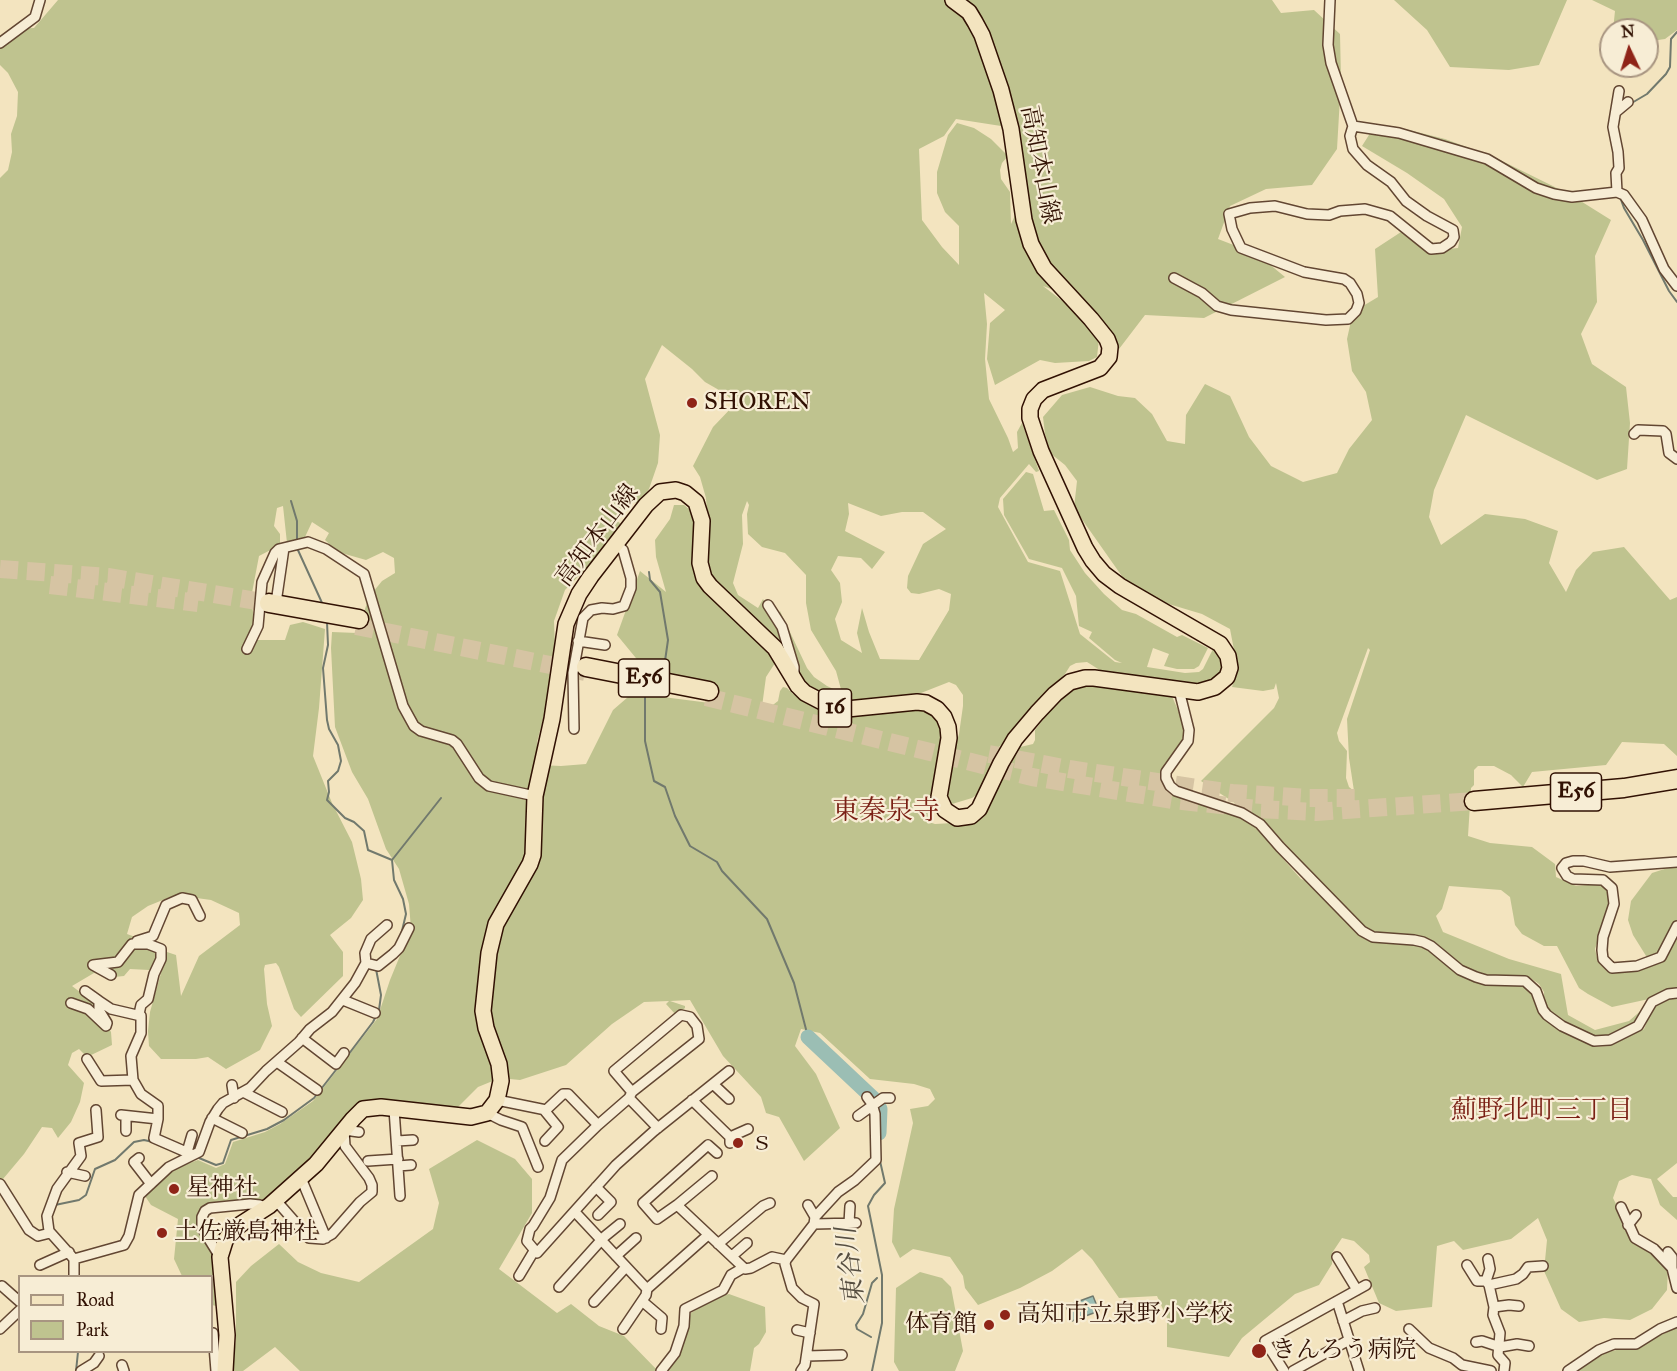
<!DOCTYPE html>
<html>
<head>
<meta charset="utf-8">
<style>
  body { margin:0 }
  #map { position:relative; width:1677px; height:1371px; overflow:hidden; background:#f3e4bf; font-family:"IM FELL Great Primer",serif }
  canvas { display:block }
  .legend { position:absolute; left:18px; top:1275px; width:195px; height:78px; box-sizing:border-box; background:#f7edd5; border:2px solid #a89581; margin:0; padding:8px 10px; list-style:none; font-size:18px; color:#311103 }
  .legend li { display:flex; align-items:center; gap:12px; height:30px }
  .legend b { width:30px; border:2px solid #a89581 }
  .north { position:absolute; left:1599px; top:18px; width:60px; height:60px; box-sizing:border-box; background:#f7edd5; border:2px solid #a89581; border-radius:50%; rotate:356deg; font-size:16px; font-weight:700; line-height:24px; text-align:center; color:#311103 }
  .north::after { content:''; display:block; margin:auto; width:21px; height:27px; background:#8f2418; clip-path:polygon(50% 0,100% 100%,50% 72%,0 100%) }
</style>
</head>
<body>
<div id="map">
<canvas width="1677" height="1371"></canvas>
<ul class="legend">
<li><b style="height:8px;background:#f3e4bf"></b>Road</li>
<li><b style="height:16px;background:#bfc38f"></b>Park</li>
</ul>
<div class="north">N</div>
</div>
<script>
const c = document.querySelector('canvas').getContext('2d');
c.lineJoin = 'round';
function fillPath(path, color) {
  c.fillStyle = color;
  c.fill(path, 'evenodd');
}
function toPath(rows) {
  const path = new Path2D();
  for (const r of rows) {
    path.moveTo(r[0], r[1]);
    for (let i = 2; i < r.length; i += 2) path.lineTo(r[i], r[i + 1]);
  }
  return path;
}
function strokePath(path, color, width, dash) {
  c.strokeStyle = color;
  c.lineWidth = width;
  c.lineCap = dash ? 'butt' : 'round';
  c.setLineDash(dash || []);
  c.stroke(path);
}
function write(font, color, halo, rows, align = 'center') {
  c.font = font + ' "IM FELL Great Primer","Noto Serif JP",serif';
  c.lineWidth = 4.5;
  c.setLineDash([]);
  c.textBaseline = 'middle';
  c.strokeStyle = halo;
  c.fillStyle = color;
  for (const [text, x, y, turn = 0] of rows) {
    c.save();
    c.translate(x, y);
    c.rotate((+turn || 0) * Math.PI / 180);
    c.textAlign = isNaN(turn) ? turn : align;
    if (halo) c.strokeText(text, 0, 0);
    c.fillText(text, 0, 0);
    c.restore();
  }
}
const green = toPath([
  [58,0,1272,0,1281,13,1314,10,1340,34,1341,80,1337,149,1312,185,1266,189,1230,206,1218,239,1257,254,1285,277,1204,318,1145,315,1119,349,1108,334,1059,292,1043,286,1069,306,1092,329,1099,339,1097,357,1089,361,1055,363,1040,360,995,385,987,359,990,323,1005,310,984,293,987,324,985,359,989,399,1008,438,1013,452,1018,448,1017,432,1022,423,1039,471,1036,472,1029,464,1000,498,998,507,1028,562,1060,571,1080,634,1115,662,1122,663,1115,660,1089,638,1092,632,1079,626,1076,596,1062,568,1029,559,1004,515,1003,499,1026,472,1033,474,1044,511,1054,510,1069,540,1070,550,1085,573,1104,594,1122,610,1136,614,1177,637,1182,635,1208,648,1199,666,1194,669,1177,669,1164,666,1169,654,1153,648,1147,667,1185,673,1199,672,1203,669,1213,649,1219,653,1221,665,1221,672,1216,679,1209,683,1201,684,1103,672,1087,662,1076,663,1070,666,1065,674,1030,711,1009,739,995,750,983,790,972,798,952,804,948,798,950,763,959,734,963,706,963,695,956,685,949,682,921,693,882,700,845,702,826,697,814,690,800,677,778,615,780,611,807,668,814,677,827,686,842,693,836,671,811,630,806,603,806,575,785,553,762,547,748,534,747,514,749,505,747,501,742,515,743,544,733,583,738,595,758,608,763,599,779,625,791,663,715,584,707,571,708,524,706,498,700,477,693,466,713,427,735,404,726,394,705,382,692,369,662,345,645,379,660,435,658,463,649,489,638,504,631,501,616,520,621,524,597,557,565,590,554,621,555,649,552,685,537,742,539,765,561,766,586,764,613,710,628,697,655,696,710,703,714,684,660,673,640,663,617,635,640,571,666,592,656,557,655,540,670,519,674,505,684,505,696,515,694,562,777,660,766,677,761,714,778,701,780,691,783,687,787,688,793,694,828,714,838,717,874,711,922,707,937,716,942,728,942,743,929,822,935,824,972,822,981,817,987,809,1016,748,1033,744,1035,740,1035,730,1045,717,1045,710,1065,693,1083,684,1171,694,1184,724,1185,733,1177,751,1165,763,1161,773,1168,793,1233,815,1247,820,1257,828,1271,841,1284,860,1301,879,1307,881,1360,936,1376,942,1417,944,1431,951,1463,975,1477,982,1523,986,1531,992,1539,1011,1547,1020,1586,1043,1595,1047,1610,1046,1644,1029,1653,1007,1669,998,1677,997,1677,1163,1657,1179,1673,1197,1677,1197,1677,1220,1660,1205,1651,1179,1632,1175,1619,1181,1613,1198,1627,1226,1668,1268,1667,1290,1652,1309,1630,1320,1604,1318,1579,1322,1561,1309,1544,1271,1547,1240,1538,1218,1511,1239,1463,1250,1454,1241,1437,1246,1432,1307,1396,1311,1379,1303,1364,1267,1370,1262,1369,1255,1354,1241,1342,1238,1332,1253,1332,1264,1319,1285,1295,1294,1242,1338,1229,1357,1167,1347,1167,1318,1157,1296,1119,1298,1092,1259,1082,1249,1052,1271,1020,1288,978,1305,965,1288,963,1276,950,1257,913,1249,900,1258,892,1242,894,1209,913,1123,910,1109,928,1106,935,1099,930,1089,914,1084,870,1079,820,1033,801,1029,795,1046,816,1074,840,1128,804,1161,779,1117,766,1113,761,1097,723,1056,690,1000,670,1001,685,1006,685,1008,676,1015,666,1004,669,1001,644,1002,612,1024,566,1065,520,1080,500,1078,478,1087,458,1107,433,1108,379,1100,365,1101,355,1109,325,1148,265,1199,201,1213,215,1252,220,1307,212,1305,212,1276,182,1276,174,1259,178,1219,151,1205,145,1196,168,1175,179,1167,198,1160,216,1168,225,1164,233,1142,265,1132,280,1124,313,1101,377,1019,390,980,411,929,409,904,399,869,386,849,368,799,352,772,335,727,331,648,332,632,357,633,369,597,382,581,395,573,394,558,383,552,366,560,338,552,325,540,329,533,312,522,305,537,287,543,283,506,277,508,274,526,280,534,280,545,259,556,251,598,257,640,285,640,290,625,303,622,325,629,319,708,313,756,332,803,352,842,361,879,363,900,351,918,330,935,343,952,343,976,301,1017,294,1009,279,967,276,963,265,965,264,969,267,1004,272,1026,260,1050,226,1069,208,1057,196,1059,161,1059,149,1046,148,1031,150,1012,167,952,176,955,181,996,199,956,240,925,239,913,211,900,175,895,148,906,132,917,127,934,149,942,159,950,159,958,153,967,149,970,130,969,124,976,114,977,94,973,72,986,93,1002,111,1032,112,1045,87,1057,79,1049,72,1053,68,1065,84,1083,80,1102,71,1122,58,1138,52,1128,42,1127,24,1154,3,1179,0,1179,0,178,8,170,12,152,11,134,17,116,18,92,8,73,0,65,0,41,12,29,34,28],
  [956,119,1014,128,1021,203,1011,224,1010,192,1001,179,1000,170,1002,163,1008,156,991,139,974,128,957,123,948,135,937,172,937,193,945,212,959,226,959,265,942,247,922,220,919,149,944,136],
  [848,503,881,516,902,512,923,512,946,529,923,544,908,576,907,588,911,593,919,594,939,589,951,594,949,610,919,660,880,659,869,632,862,608,857,633,862,653,841,640,835,619,842,602,840,583,831,570,838,556,861,558,872,569,885,552,845,531,849,514],
  [1394,0,1567,0,1539,65,1509,70,1450,67,1427,30],
  [1592,0,1677,0,1677,30,1665,39,1651,41,1647,48,1647,30,1613,30,1615,11],
  [1393,126,1445,139,1494,157,1571,195,1611,220,1595,256,1597,302,1581,334,1592,364,1626,387,1630,423,1627,469,1597,480,1466,415,1434,490,1429,517,1441,545,1485,514,1525,519,1558,531,1549,563,1566,592,1576,570,1593,552,1624,547,1670,600,1677,597,1677,756,1664,744,1622,742,1606,765,1532,772,1523,787,1511,775,1494,766,1478,766,1474,770,1474,785,1471,788,1468,836,1490,843,1532,847,1555,864,1556,877,1576,886,1597,884,1606,888,1608,891,1610,904,1595,949,1598,962,1610,973,1631,972,1660,962,1677,938,1677,990,1649,999,1612,1007,1588,994,1579,988,1557,946,1544,946,1522,934,1515,925,1510,897,1501,890,1449,886,1442,909,1436,916,1443,932,1509,959,1561,974,1568,1015,1595,1030,1629,1021,1644,1008,1634,1024,1611,1036,1594,1037,1559,1020,1549,1012,1544,1004,1544,992,1539,984,1529,977,1484,976,1464,966,1433,942,1373,931,1355,921,1285,849,1287,846,1267,824,1201,781,1274,708,1279,698,1276,683,1274,689,1263,691,1232,687,1238,671,1230,629,1202,614,1162,602,1126,582,1074,508,1077,481,1065,465,1050,453,1045,434,1043,417,1062,395,1090,387,1118,396,1135,398,1152,414,1167,441,1185,444,1186,415,1205,384,1230,396,1249,437,1271,466,1303,482,1337,473,1349,449,1372,420,1366,392,1352,371,1347,339,1353,312,1378,297,1375,249,1401,232,1428,251,1458,248,1462,227,1444,199,1407,173,1362,146,1374,127],
  [1368,648,1370,650,1347,719,1349,758,1354,791,1349,787,1346,778,1347,751,1339,741,1337,733],
  [1677,865,1677,922,1668,931,1661,952,1648,959,1633,935,1628,920,1631,901,1652,873],
  [477,1140,515,1159,532,1179,532,1213,499,1269,557,1313,571,1304,599,1326,624,1336,658,1371,300,1371,275,1347,243,1371,231,1371,236,1341,236,1282,251,1266,279,1244,298,1262,321,1273,359,1282,433,1229,439,1203,429,1169],
  [920,1272,942,1278,951,1287,963,1351,955,1371,899,1371,894,1362,896,1288],
  [729,1294,765,1307,766,1332,759,1344,754,1348,750,1371,665,1371,685,1332,691,1313,715,1298],
  [1677,1327,1677,1371,1575,1371,1588,1360,1604,1353,1645,1343]
]);
const water = toPath([
  [1093,1296,1099,1311,1072,1321,1066,1306,1093,1296]
]);
const stream = toPath([
  [1630,104,1647,94,1666,74,1670,67,1671,39,1677,32],
  [1620,197,1624,208,1643,240,1669,291,1677,302],
  [291,501,297,521,297,542],
  [297,548,323,605],
  [649,572,650,580,660,592,668,640,664,668,655,672],
  [327,622,328,645,323,668,327,720,329,729,338,745,341,761,338,771,328,781,329,792,327,800,345,818,354,822,364,831,368,850,392,860,394,880,403,899,406,914,401,935],
  [647,686,645,693,645,741,654,781,665,787,675,816,690,846,717,862,722,871,767,919,794,983,808,1037],
  [392,860,441,798],
  [348,1055,373,1022,379,1010,381,995,376,969],
  [199,1158,216,1165,223,1163,231,1140,267,1129,284,1120,314,1098,339,1066],
  [55,1205,79,1200,86,1195,95,1169,115,1160,134,1142,144,1140,153,1142],
  [871,1337,857,1329,856,1325,863,1314,872,1283,877,1278],
  [76,1371,78,1352],
  [872,1371,882,1323,882,1275,868,1206,874,1195,885,1183,880,1161]
]);
const river = toPath([
  [808,1037,875,1100,880,1109,879,1133]
]);
const highwayTunnel = toPath([
  [0,569,108,577,269,603],
  [50,585,198,603],
  [356,626,585,672],
  [706,697,1032,777,1173,800,1258,809,1316,812,1474,801],
  [989,754,1069,769,1232,793,1308,798,1363,798]
]);
const street = toPath([
  [0,43,35,17,40,0],
  [1616,112,1628,102],
  [1353,126,1399,133,1487,159,1536,188,1554,194,1572,197,1617,192,1624,195,1642,220,1664,269,1677,286],
  [1617,192,1616,173,1619,168,1618,152,1613,127,1619,91],
  [1174,278,1202,293,1217,306,1231,310,1326,320,1348,319,1356,311,1359,303,1357,294,1350,283,1344,279,1304,272,1241,248,1232,229,1229,214,1250,208,1275,206,1307,214,1329,215,1340,211,1365,209,1390,216,1431,249,1442,248,1451,242,1454,237,1453,230,1427,216,1406,201,1391,182,1367,165,1353,149,1350,136,1353,126,1331,63,1328,45,1330,0],
  [1634,434,1638,430,1663,431,1666,434,1669,453,1677,459],
  [277,596,284,548],
  [768,605,782,627,794,667,794,674],
  [578,641,605,645],
  [247,649,258,626,262,582,275,553,279,549,308,542,326,549,364,574,403,706,414,726,421,731,452,740,457,744,479,778,489,786,535,796],
  [1179,690,1189,730,1188,741,1166,772,1166,778,1170,786,1176,791,1242,813,1260,824,1280,847,1362,931,1373,937,1414,940,1423,942,1431,946,1460,970,1476,977,1486,980,1525,981,1536,991,1543,1010,1547,1015,1562,1026,1594,1041,1610,1040,1638,1026,1652,1002,1668,994,1677,993],
  [574,729,573,673,583,618,591,610,602,608,613,609,624,606,631,588,631,578,623,550,616,544],
  [1677,862,1610,867,1584,861,1573,861,1566,863,1562,868,1567,876,1573,879,1603,880,1612,888,1614,904,1603,937,1602,950,1603,959,1612,968,1637,966,1661,957,1677,926],
  [137,941,153,936,166,905,182,898,192,900,200,916],
  [366,963,378,966,393,954,399,948,409,928],
  [111,975,93,965,118,962,132,944,148,944,161,949,161,959,154,974,148,999,141,1005,139,1014],
  [85,991,99,1001],
  [343,1000,375,1013],
  [71,1003,88,1009,106,1026,107,1023,99,1010,99,1001,111,1009,141,1016,141,1033,131,1056,133,1080,141,1094,158,1106,158,1119],
  [302,1038,336,1064,344,1053],
  [87,1059,101,1081,133,1080],
  [277,1062,317,1090],
  [713,1084,729,1099],
  [232,1085,234,1098],
  [245,1093,282,1112],
  [629,1098,632,1092,699,1039,697,1026,690,1017,681,1015,614,1071,632,1092],
  [497,1100,546,1110,563,1094,568,1094,598,1125,562,1160,550,1198,533,1226,530,1229,527,1241,537,1253,616,1165,654,1131,729,1071],
  [692,1100,730,1137,730,1143],
  [394,1109,400,1196],
  [544,1110,558,1127,545,1141],
  [487,1113,501,1120,522,1127,538,1167],
  [121,1115,158,1119,154,1138,193,1155],
  [858,1116,883,1098,890,1098],
  [212,1118,242,1133],
  [598,1125,629,1098,658,1128],
  [126,1131,126,1116],
  [730,1137,748,1129],
  [397,1141,413,1140],
  [187,1152,192,1135],
  [717,1153,708,1145,643,1203,657,1219,677,1205,745,1269,751,1268,772,1257,786,1260,785,1264,792,1288,802,1298,814,1304,805,1365,801,1371],
  [139,1158,134,1162,151,1184],
  [368,1161,398,1159],
  [398,1166,411,1165],
  [67,1172,85,1176],
  [301,1178,326,1238],
  [0,1184,29,1230,38,1236,50,1233],
  [596,1187,611,1202,598,1215],
  [273,1202,280,1205,309,1238,323,1239,332,1234,360,1202,372,1192,372,1185,369,1178,345,1146,344,1130,359,1132],
  [677,1205,712,1176],
  [808,1205,815,1217],
  [1621,1207,1635,1238,1654,1249,1672,1268,1677,1288],
  [575,1212,647,1289,708,1235],
  [849,1223,850,1206],
  [814,1224,815,1217,838,1192,855,1180,876,1160,875,1114,872,1104,867,1097],
  [1628,1225,1636,1215],
  [718,1244,763,1206,770,1203],
  [1668,1252,1672,1257,1672,1268],
  [616,1256,636,1238],
  [732,1256,747,1243],
  [220,1257,202,1228,202,1217,205,1211,210,1208,250,1204,260,1205,263,1209],
  [1337,1257,1357,1290],
  [74,1259,124,1245,129,1236,139,1195,169,1167,199,1152,210,1122,218,1109,223,1103,250,1088,266,1071,299,1042,310,1029,332,1012,355,983,366,963,365,953,371,939,387,925],
  [786,1260,814,1224,856,1223],
  [40,1265,69,1252],
  [1467,1265,1477,1281,1486,1281,1489,1285,1494,1307,1493,1315,1500,1333,1498,1355,1505,1363,1504,1371],
  [74,1276,74,1259,49,1231,47,1216,57,1189,81,1156,79,1143,98,1137,96,1110],
  [519,1276,534,1251],
  [1486,1281,1490,1269,1488,1259],
  [1489,1285,1516,1279,1523,1274,1528,1267,1543,1266],
  [2,1286,20,1302],
  [559,1287,604,1237,620,1224],
  [642,1301,662,1318,661,1329],
  [1337,1301,1359,1371],
  [594,1302,626,1267],
  [1494,1307,1509,1305,1519,1306],
  [1343,1321,1362,1311,1375,1308],
  [0,1329,20,1310],
  [623,1329,646,1295,647,1289],
  [1409,1329,1429,1348,1453,1358,1462,1365,1491,1371],
  [797,1330,810,1333],
  [213,1333,216,1371],
  [1476,1342,1482,1341,1500,1347,1517,1344,1529,1346],
  [807,1356,842,1355],
  [122,1365,124,1371],
  [81,1371,94,1363,99,1356],
  [661,1371,675,1353,684,1326,685,1309,723,1290,731,1275,743,1268],
  [1284,1371,1265,1341,1366,1285],
  [1293,1371,1349,1340],
  [1568,1371,1599,1350,1614,1344,1636,1344,1660,1329,1677,1322]
]);
const primary = toPath([
  [225,1371,227,1335,220,1257,225,1241,230,1233,241,1224,269,1206,316,1164,353,1119,363,1109,381,1107,471,1117,487,1113,497,1100,501,1081,499,1064,486,1028,483,1011,489,953,496,924,530,864,533,855,535,796,552,719,566,624,579,594,591,576,646,505,660,492,676,490,685,493,696,502,702,521,700,563,704,578,710,586,775,648,798,686,805,693,830,706,847,709,917,702,926,703,937,709,944,717,948,727,949,738,939,797,945,810,957,818,971,816,979,809,1001,763,1015,739,1037,713,1055,694,1070,682,1085,678,1094,678,1198,692,1215,687,1227,677,1230,668,1228,656,1220,644,1120,586,1104,574,1093,561,1085,548,1041,451,1030,418,1030,409,1034,399,1043,390,1100,368,1109,357,1110,347,1107,339,1091,319,1044,268,1031,244,1024,220,1011,129,1001,90,982,35,975,22,969,12,953,0]
]);
const highway = toPath([
  [269,603,359,619],
  [586,667,709,691],
  [1474,801,1624,788,1677,779]
]);
const markers = [
  [692,403,6,"#8f2418"],
  [738,1143,6,"#8f2418"],
  [174,1189,6,"#8f2418"],
  [162,1233,6,"#8f2418"],
  [1005,1315,6,"#8f2418"],
  [989,1325,6,"#8f2418"],
  [1259,1351,8,"#8f2418"]
];
const shields = [
  [644,678,51],
  [835,708,33],
  [1576,792,51]
];
const shieldNames = [
  ["E56",644,678],
  ["16",835,708],
  ["E56",1576,792]
];
const streetNames = [
  ["高知本山線",1039,165,79],
  ["高知本山線",598,536,-53]
];
const poiNames = [
  ["SHOREN",704,403],
  ["ｓ",750,1143],
  ["星神社",186,1189],
  ["土佐厳島神社",174,1233],
  ["高知市立泉野小学校",1017,1315],
  ["体育館",977,1325,"right"],
  ["きんろう病院",1272,1351]
];
const neighbourhoodNames = [
  ["薊野北町三丁目",1542,1112]
];
const waterNames = [
  ["東谷川",852,1266,-97]
];
const quarterNames = [
  ["東秦泉寺",886,812]
];
fillPath(green, '#bfc38f');
fillPath(water, '#9bbeb4');
strokePath(water, '#71796d', 1.5);
strokePath(stream, '#71796d', 2);
strokePath(river, '#9bbeb4', 15);
strokePath(highwayTunnel, '#d6c4a3', 18, [18, 9]);
strokePath(street, '#624632', 12);
strokePath(primary, '#311103', 18);
strokePath(highway, '#311103', 21);
strokePath(street, '#f7edd5', 9);
strokePath(primary, '#f3e4bf', 15);
strokePath(highway, '#f3e4bf', 18);
for (const [x, y, r, color] of markers) {
  const dot = new Path2D();
  dot.arc(x, y, r, 0, 2 * Math.PI);
  c.fillStyle = color;
  c.fill(dot);
  strokePath(dot, '#f7edd5', 2);
}
for (const [x, y, w] of shields) {
  const box = new Path2D();
  box.roundRect(x - w / 2, y - 19, w, 38, 4.5);
  c.fillStyle = '#f7edd5';
  c.fill(box);
  strokePath(box, '#311103', 1.5);
}
write('bold 22px', '#311103', null, shieldNames);
write('24px', '#311103', '#f7edd5', streetNames);
write('24px', '#311103', '#f7edd5', poiNames, 'left');
write('26px', '#7a1f14', '#f7edd5', neighbourhoodNames);
write('italic 26px', '#564e41', '#f7edd5', waterNames);
write('27px', '#7a1f14', '#f7edd5', quarterNames);
</script>
</body>
</html>
